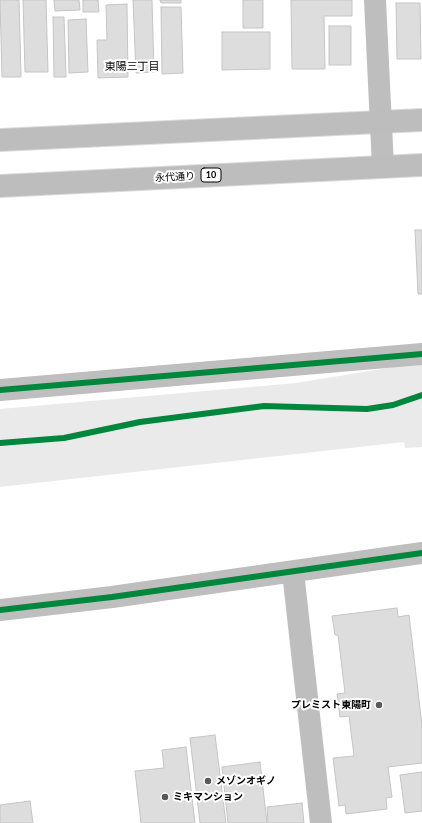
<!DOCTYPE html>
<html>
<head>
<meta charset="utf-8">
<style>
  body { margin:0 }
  canvas { display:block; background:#fff }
</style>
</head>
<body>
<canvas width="422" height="823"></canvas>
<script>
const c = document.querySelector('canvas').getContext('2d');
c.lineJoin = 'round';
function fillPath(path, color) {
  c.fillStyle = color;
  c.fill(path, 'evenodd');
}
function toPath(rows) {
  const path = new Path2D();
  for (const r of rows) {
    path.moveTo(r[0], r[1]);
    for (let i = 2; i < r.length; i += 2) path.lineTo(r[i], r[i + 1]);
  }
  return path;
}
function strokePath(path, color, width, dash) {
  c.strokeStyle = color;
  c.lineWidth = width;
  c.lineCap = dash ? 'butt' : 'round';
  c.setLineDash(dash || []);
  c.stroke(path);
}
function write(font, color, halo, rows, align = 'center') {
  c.font = font + ' Lato,"Noto Sans JP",sans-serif';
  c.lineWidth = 4;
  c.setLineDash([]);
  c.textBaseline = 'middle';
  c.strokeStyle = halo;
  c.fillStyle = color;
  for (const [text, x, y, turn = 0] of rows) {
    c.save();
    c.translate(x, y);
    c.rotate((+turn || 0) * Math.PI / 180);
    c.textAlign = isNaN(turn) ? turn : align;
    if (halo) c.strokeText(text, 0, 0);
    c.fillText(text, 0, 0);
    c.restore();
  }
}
const green = toPath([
  [422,364,422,447,405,448,404,442,0,487,0,409,296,383,406,365]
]);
const building = toPath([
  [0,0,19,0,21,77,2,77,0,0],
  [23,0,46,0,48,72,25,72,23,0],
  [54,0,79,0,80,10,55,11,54,0],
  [83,0,98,0,99,12,83,12,83,0],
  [133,0,152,0,154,72,136,73,133,0],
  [160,0,181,0,181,3,161,3,160,0],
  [243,0,263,0,263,28,243,28,243,0],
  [291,0,352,0,352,16,324,16,325,69,292,69,291,0],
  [396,3,420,3,421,59,397,59,396,3],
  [127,4,128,77,98,78,97,40,107,40,106,5,127,4],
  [161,7,181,7,183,73,162,74,161,7],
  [53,17,64,17,66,77,54,77,53,17],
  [86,19,88,72,69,73,68,20,86,19],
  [329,26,351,26,351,65,329,65,329,26],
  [222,32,270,32,270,69,222,70,222,32],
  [415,230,422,230,422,294,418,294,415,230],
  [397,608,398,617,409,615,422,725,422,763,388,767,392,797,386,798,387,809,346,814,345,805,339,806,333,758,354,756,349,716,340,717,337,694,345,693,338,635,335,635,332,616,397,608],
  [215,735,226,823,200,823,190,738,215,735],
  [186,747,195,823,141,823,135,771,164,768,162,750,186,747],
  [260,762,267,823,228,823,222,767,260,762],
  [422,772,422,811,405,813,400,775,422,772],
  [30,801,33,823,0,823,0,805,30,801],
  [302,803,304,823,268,823,267,807,302,803]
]);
const minor = toPath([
  [375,0,383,167],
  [0,390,422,354],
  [293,572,321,823],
  [0,610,112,597,422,553]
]);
const major = toPath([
  [0,140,422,120],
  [0,186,422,165]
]);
const cycleway = toPath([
  [0,390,422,354],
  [0,443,64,438,140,422,264,406,367,409,393,405,422,395],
  [0,610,112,597,422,553]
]);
const markers = [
  [379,705,4,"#595959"],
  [208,781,4,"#595959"],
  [165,797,4,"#595959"]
];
const shields = [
  [211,175,20]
];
const shieldNames = [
  ["10",211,175]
];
const streetNames = [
  ["永代通り",175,177,-3]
];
const poiNames = [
  ["プレミスト東陽町",371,705,"right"],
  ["メゾンオギノ",216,781],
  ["ミキマンション",173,797]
];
const neighbourhoodNames = [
  ["東陽三丁目",132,66]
];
fillPath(green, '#eaeaea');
fillPath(building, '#ddd');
strokePath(building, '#c5c5c5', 1);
strokePath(major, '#dbdbdb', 24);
strokePath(minor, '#bebebe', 22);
strokePath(major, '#bdbdbd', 22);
strokePath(cycleway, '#00873e', 6);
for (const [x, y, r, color] of markers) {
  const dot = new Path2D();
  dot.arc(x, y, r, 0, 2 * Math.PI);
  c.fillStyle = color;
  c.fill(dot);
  strokePath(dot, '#fff', 1.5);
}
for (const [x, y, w] of shields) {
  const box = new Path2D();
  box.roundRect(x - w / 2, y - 7, w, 14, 3);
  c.fillStyle = '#fff';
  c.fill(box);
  strokePath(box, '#000', 1);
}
write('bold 9px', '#000', null, shieldNames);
write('10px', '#000', '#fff', streetNames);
write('bold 10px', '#000', '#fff', poiNames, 'left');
write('11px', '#000', '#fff', neighbourhoodNames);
</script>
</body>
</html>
